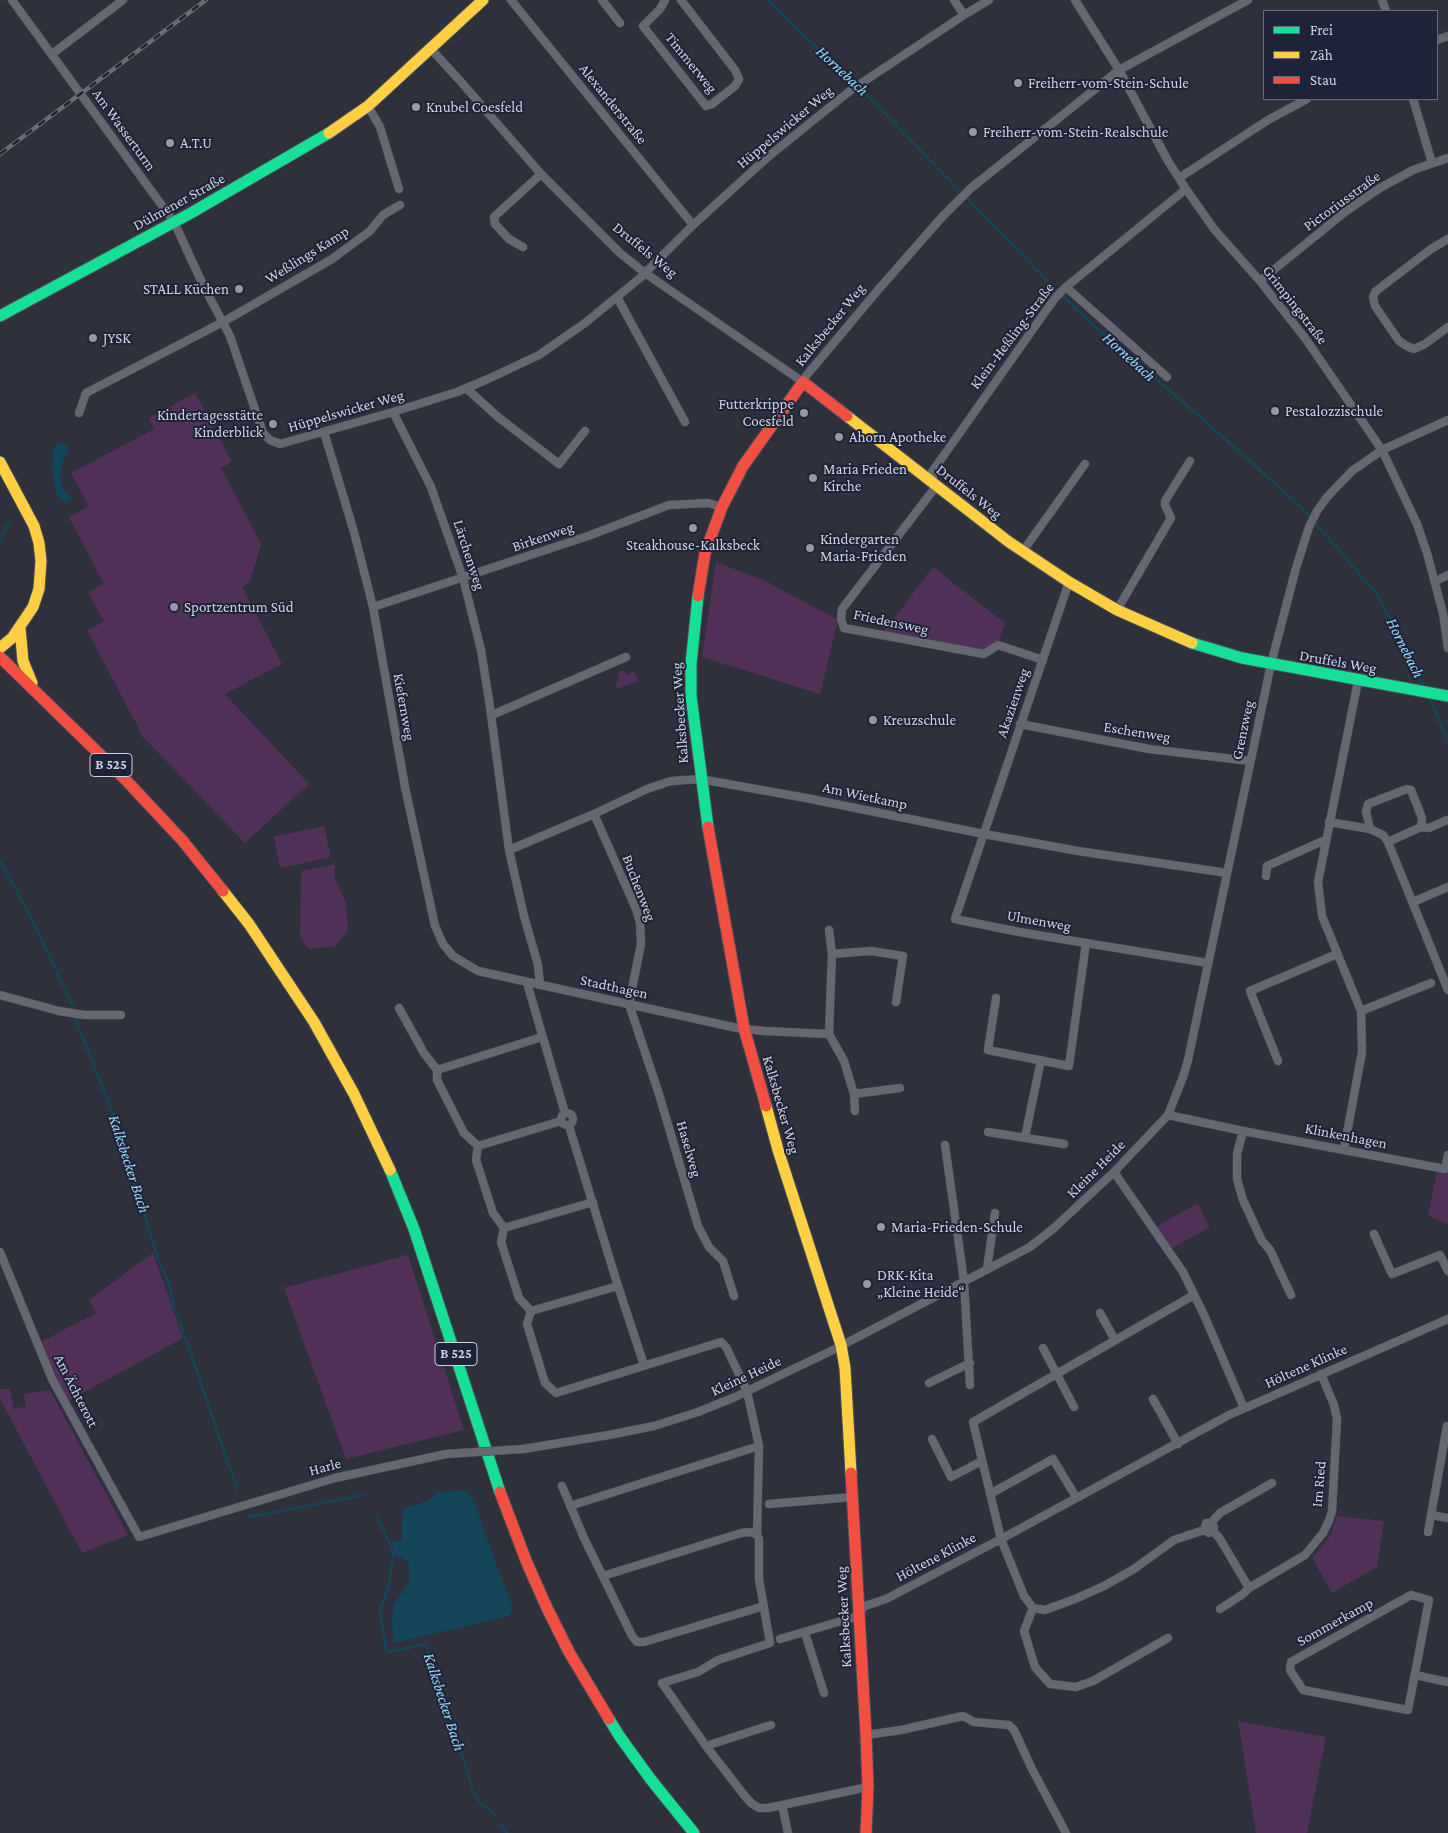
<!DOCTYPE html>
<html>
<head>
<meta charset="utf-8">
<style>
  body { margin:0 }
  #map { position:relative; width:1448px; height:1833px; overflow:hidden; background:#2e303c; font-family:"Crimson Pro",serif }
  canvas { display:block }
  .legend { position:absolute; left:1263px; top:10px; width:175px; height:90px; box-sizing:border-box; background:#1f2337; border:1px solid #65697b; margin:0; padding:6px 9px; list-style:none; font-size:15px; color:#cfd2e0 }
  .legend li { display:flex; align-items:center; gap:10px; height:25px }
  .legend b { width:25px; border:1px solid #65697b }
</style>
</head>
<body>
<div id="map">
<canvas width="1448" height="1833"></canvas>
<ul class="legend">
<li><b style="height:6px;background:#16e098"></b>Frei</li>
<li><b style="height:6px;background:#ffcf43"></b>Zäh</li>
<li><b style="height:6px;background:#f24e42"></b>Stau</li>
</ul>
</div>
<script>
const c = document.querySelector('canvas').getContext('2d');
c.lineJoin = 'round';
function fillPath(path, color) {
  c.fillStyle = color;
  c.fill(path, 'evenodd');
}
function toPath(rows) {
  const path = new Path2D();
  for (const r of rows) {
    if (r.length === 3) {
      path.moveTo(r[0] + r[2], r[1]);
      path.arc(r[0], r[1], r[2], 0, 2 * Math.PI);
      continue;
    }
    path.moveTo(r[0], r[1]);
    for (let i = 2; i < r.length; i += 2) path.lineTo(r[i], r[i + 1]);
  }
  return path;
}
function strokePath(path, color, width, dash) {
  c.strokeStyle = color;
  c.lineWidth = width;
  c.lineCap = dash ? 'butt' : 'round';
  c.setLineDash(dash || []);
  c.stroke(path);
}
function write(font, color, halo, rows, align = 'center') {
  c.font = font + ' "Crimson Pro",serif';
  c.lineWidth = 4;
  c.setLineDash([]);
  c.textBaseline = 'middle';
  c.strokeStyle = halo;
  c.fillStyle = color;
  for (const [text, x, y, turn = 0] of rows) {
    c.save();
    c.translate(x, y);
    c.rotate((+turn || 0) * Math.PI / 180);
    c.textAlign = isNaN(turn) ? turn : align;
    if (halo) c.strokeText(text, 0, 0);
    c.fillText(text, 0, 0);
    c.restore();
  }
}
const green = toPath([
  [195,393,232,462,221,468,261,544,250,582,242,587,282,664,225,694,309,784,245,843,143,737,87,630,104,622,88,592,104,584,69,517,89,506,71,473,154,429,149,418],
  [716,562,763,580,838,620,820,694,702,657],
  [933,567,1005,623,997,645,984,653,882,634],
  [624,670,626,675,634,672,638,681,617,689,616,686,619,672],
  [324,826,331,857,280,868,274,837],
  [335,864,334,876,346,903,348,930,336,946,309,949,300,937,301,871],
  [1437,1172,1448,1174,1448,1224,1428,1216],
  [1198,1203,1209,1228,1170,1249,1156,1227],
  [153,1253,183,1338,68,1401,54,1373,41,1342,96,1313,89,1300],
  [408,1255,464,1430,346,1459,284,1288],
  [0,1389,10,1389,14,1409,26,1407,24,1394,50,1390,128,1535,82,1553,0,1399],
  [1337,1516,1384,1521,1377,1567,1332,1593,1312,1558,1330,1536],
  [1238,1721,1326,1737,1307,1833,1256,1833]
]);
const water = toPath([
  [64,443,69,449,62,463,60,480,65,491,72,498,66,503,60,499,56,492,52,465,54,448,57,444],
  [461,1490,469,1493,477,1508,484,1531,513,1608,509,1616,394,1643,392,1624,393,1605,410,1581,408,1561,393,1554,393,1542,402,1540,402,1514,405,1508,428,1501,437,1493]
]);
const stream = toPath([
  [767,0,871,99,1052,286,1088,320,1214,429,1303,509,1378,595,1425,688],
  [0,541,11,519],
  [1430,698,1448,742],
  [0,860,32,920,73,1006],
  [75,1018,116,1121,157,1255,169,1284,173,1304,177,1313],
  [179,1319,237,1489],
  [248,1514,250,1517,363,1495],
  [377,1516,390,1544,393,1554,389,1585,380,1611,386,1649,389,1652,426,1644,443,1699,452,1721,472,1788],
  [474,1793,479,1802,495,1815],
  [500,1823,507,1833]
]);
const street = toPath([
  [12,0,174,222,204,287,230,336,263,433,270,440,280,444,393,412,457,392,488,379,539,355,585,323,640,278,693,225,769,156,851,90,964,15,989,0],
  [511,0,693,225],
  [602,0,620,23],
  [665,0,660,9,643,26,706,106,712,104,735,86,739,79,735,70,681,0],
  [954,0,964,15],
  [1075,0,1119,70,1168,161,1186,189,1214,229,1260,281,1305,338,1382,450,1417,524,1427,553,1443,613,1448,648],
  [1382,0,1386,11],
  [1437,40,1448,36],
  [431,49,462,83,541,174,620,253,645,273,803,382,806,376,878,290,942,217,971,188,1119,70,1248,0],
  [52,54,123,0],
  [1413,99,1432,163],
  [368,106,380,127,399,189],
  [1179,178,1268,120,1307,99],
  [1448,239,1431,249,1376,291,1373,297,1375,306,1399,341,1407,346,1414,349,1425,344,1448,327],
  [523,247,509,239,495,224,494,217,541,174],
  [1260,281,1345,212,1380,188,1413,170,1448,158],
  [1066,287,1167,377],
  [617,297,685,422],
  [466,388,498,417,559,464,585,431],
  [393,412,431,487,463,578,481,650,490,707,509,850,524,916,538,965,540,985],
  [79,413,86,393,223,322,332,259,370,231,383,215,400,205],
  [324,432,354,532,373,607,405,787,435,926,443,944,453,956,478,971,737,1028,764,1031,829,1034],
  [1023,551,1085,464],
  [1436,581,1448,575],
  [1069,582,955,919,1019,932,1208,963],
  [373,607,588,536,669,505,708,503,722,507],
  [1117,610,1171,518,1165,505,1165,501,1190,461],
  [1043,660,998,645,984,654,844,628,841,619,842,609,934,489,932,472,1055,298,1066,287,1186,189],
  [492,715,626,657],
  [1020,724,1149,749,1250,761],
  [594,814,636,909,640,923,641,944,629,1004,658,1091,698,1226,709,1247,723,1261,734,1296],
  [1329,822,1370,829,1383,835,1388,842,1448,990],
  [1421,827,1429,828,1447,820],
  [1370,829,1366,811,1368,804,1407,789,1411,790,1422,818,1421,827,1388,842],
  [509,850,594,814,647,789,671,781,700,779,806,798,984,834,1078,851,1227,873],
  [1266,876,1267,866,1325,840],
  [1413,902,1448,887],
  [829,930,832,954,829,1034,844,1061,854,1094,855,1111],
  [832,954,871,951,903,956,896,1002],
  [527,983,565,1113],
  [0,995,59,1011,84,1015,121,1015],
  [996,998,988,1050,1069,1066,1086,943],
  [399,1008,424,1053,437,1070],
  [1361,1011,1431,983],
  [1278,1061,1250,991,1337,954],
  [854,1094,900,1088],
  [567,1119,6],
  [1168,1115,1243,1131,1445,1169,1448,1155],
  [569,1126,618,1286,644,1365],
  [1243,1131,1237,1154,1237,1179,1243,1200,1262,1241,1270,1250,1291,1295],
  [988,1132,1064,1144],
  [1025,1137,1041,1060],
  [945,1145,964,1281,970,1385],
  [478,1146,464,1133,437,1080,437,1070,542,1037],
  [1344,1149,1362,1052,1361,1011,1322,916,1318,882,1358,681],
  [1114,1172,1183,1272,1204,1315,1244,1408],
  [593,1202,504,1228,501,1242,519,1298,531,1311,527,1324,545,1383,556,1393,721,1342,726,1347,747,1391,759,1446,757,1535,759,1539,759,1579,770,1643,718,1660,698,1672,662,1683,706,1746,744,1795,751,1803,759,1808,768,1808,868,1787],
  [504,1228,493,1213,476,1160,478,1146,561,1121],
  [1374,1234,1392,1274,1440,1255,1448,1271],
  [0,1252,52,1379,139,1537,335,1478,446,1454],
  [987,1269,995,1213],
  [531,1311,618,1286],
  [1100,1313,1115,1340],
  [1043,1348,1074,1407],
  [929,1383,970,1363],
  [1153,1399,1178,1444],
  [932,1439,951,1477,982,1461],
  [523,1449,609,1435,654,1426,698,1412,735,1397,835,1349,1030,1247,1054,1228,1114,1172,1168,1115,1183,1077,1188,1060,1271,664,1296,568,1309,527,1317,511,1327,497,1352,471,1382,450,1448,420],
  [562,1486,584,1538,632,1636,637,1642,644,1642,764,1606],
  [990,1494,1053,1459,1076,1497],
  [769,1504,853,1497],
  [570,1506,759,1446],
  [1432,1515,1448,1518],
  [1211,1523,1220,1513,1272,1483],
  [1213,1531,1220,1539,1249,1588],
  [1428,1532,1447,1426],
  [603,1576,741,1533,751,1532,757,1535],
  [1411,1595,1429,1600,1408,1710,1303,1690,1290,1670,1291,1662,1411,1595],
  [1033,1608,1045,1610,1075,1599,1104,1586,1134,1569,1174,1540,1204,1530,1206,1523,1211,1523,1214,1527,1213,1531,1209,1533,1204,1530],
  [1220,1609,1243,1594,1249,1588,1305,1555,1323,1533,1328,1523,1332,1512,1337,1419,1334,1405,1321,1374],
  [805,1633,824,1693],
  [1168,1638,1093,1681,1076,1687,1050,1684,1035,1667,1024,1631,1033,1608,1024,1596,1001,1539,973,1422,1194,1295],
  [780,1639,855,1617,865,1606,886,1599,1001,1539,1229,1415,1448,1319],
  [1415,1675,1448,1682],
  [866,1735,901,1730,963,1716,974,1722,1009,1725,1014,1730,1031,1767,1066,1833],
  [706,1746,771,1725],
  [782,1805,788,1833]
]);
const fast = toPath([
  [0,316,191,213,329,133],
  [698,596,691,664,691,696,708,827],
  [1192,643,1242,658,1448,696],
  [390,1170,414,1229,500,1492],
  [609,1719,620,1737,652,1781,694,1833]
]);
const slow = toPath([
  [329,133,368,106,483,0],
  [847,416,1009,542,1069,582,1117,610,1192,643],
  [0,462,34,526,39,543,41,561,39,589,33,607,12,638,0,648],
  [20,628,23,661,32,683],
  [223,891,249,924,314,1022,354,1094,390,1170],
  [766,1106,778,1150,841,1345,845,1368,851,1473]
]);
const jam = toPath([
  [698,596,705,553,722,507,743,466,803,382,847,416],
  [0,657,122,776,182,840,223,891],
  [708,827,744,1028,766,1106],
  [851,1473,866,1735,868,1787,866,1833],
  [500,1492,527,1563,547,1608,569,1652,609,1719]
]);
const rail = toPath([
  [0,154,206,0]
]);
const streetBridge = toPath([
  [446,1454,523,1449]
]);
const markers = [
  [1018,83,5,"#9799a7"],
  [416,107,5,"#9799a7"],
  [973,132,5,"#9799a7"],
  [170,143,5,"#9799a7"],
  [239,289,5,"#9799a7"],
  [93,338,5,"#9799a7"],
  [1275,411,5,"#9799a7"],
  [804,413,5,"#9799a7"],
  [273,424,5,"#9799a7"],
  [839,437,5,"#9799a7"],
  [813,478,5,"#9799a7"],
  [693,528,5,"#9799a7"],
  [810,548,5,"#9799a7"],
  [174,607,5,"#9799a7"],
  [873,720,5,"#9799a7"],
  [881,1227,5,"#9799a7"],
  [867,1284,5,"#9799a7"]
];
const shields = [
  [111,765,42],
  [456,1354,42]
];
const shieldNames = [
  ["B 525",111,765],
  ["B 525",456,1354]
];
const streetNames = [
  ["Timmerweg",691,63,51],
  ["Alexanderstraße",613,104,51],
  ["Hüppelswicker Weg",785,127,-40],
  ["Am Wasserturm",124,130,54],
  ["Pictoriusstraße",1342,201,-36],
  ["Dülmener Straße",179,202,-29],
  ["Druffels Weg",645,250,39],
  ["Weßlings Kamp",307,255,-32],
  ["Grimpingstraße",1295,305,52],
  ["Kalksbecker Weg",830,325,-51],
  ["Klein-Heßling-Straße",1012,336,-53],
  ["Hüppelswicker Weg",346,411,-16],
  ["Druffels Weg",969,492,38],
  ["Birkenweg",543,537,-19],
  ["Lärchenweg",469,555,72],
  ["Friedensweg",891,622,12],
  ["Druffels Weg",1338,662,10],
  ["Akazienweg",1013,703,-71],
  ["Kiefernweg",404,707,80],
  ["Kalksbecker Weg",680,713,-94],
  ["Grenzweg",1243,730,-78],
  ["Eschenweg",1137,732,9],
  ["Am Wietkamp",865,796,12],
  ["Buchenweg",639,888,69],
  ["Ulmenweg",1039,921,10],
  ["Stadthagen",614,987,12],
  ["Kalksbecker Weg",781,1105,74],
  ["Klinkenhagen",1346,1136,11],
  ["Haselweg",689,1149,74],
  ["Kleine Heide",1096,1169,-45],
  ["Höltene Klinke",1306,1366,-24],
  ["Kleine Heide",746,1376,-25],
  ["Am Ächterott",76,1391,63],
  ["Harle",325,1467,-15],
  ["Im Ried",1319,1484,-85],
  ["Höltene Klinke",936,1557,-28],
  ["Kalksbecker Weg",844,1617,-93],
  ["Sommerkamp",1335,1622,-29]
];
const poiNames = [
  ["Freiherr-vom-Stein-Schule",1028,83],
  ["Knubel Coesfeld",426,107],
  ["Freiherr-vom-Stein-Realschule",983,132],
  ["A.T.U",180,143],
  ["STALL Küchen",229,289,"right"],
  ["JYSK",103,338],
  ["Futterkrippe",794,404,"right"],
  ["Coesfeld",794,421,"right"],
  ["Pestalozzischule",1285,411],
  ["Kindertagesstätte",263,415,"right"],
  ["Kinderblick",263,432,"right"],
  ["Ahorn Apotheke",849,437],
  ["Maria Frieden",823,469],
  ["Kirche",823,486],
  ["Kindergarten",820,539],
  ["Maria-Frieden",820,556],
  ["Steakhouse-Kalksbeck",693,545,"center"],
  ["Sportzentrum Süd",184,607],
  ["Kreuzschule",883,720],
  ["Maria-Frieden-Schule",891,1227],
  ["DRK-Kita",877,1275],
  ["„Kleine Heide“",877,1292]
];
const waterNames = [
  ["Hornebach",842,71,43],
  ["Hornebach",1129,357,42],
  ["Hornebach",1405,648,63],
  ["Kalksbecker Bach",129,1164,72],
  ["Kalksbecker Bach",444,1702,72]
];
fillPath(green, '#523158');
fillPath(water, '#124658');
strokePath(stream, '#124658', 2.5);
strokePath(street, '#4c4e58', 9);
strokePath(fast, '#4c4e58', 13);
strokePath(slow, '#4c4e58', 13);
strokePath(jam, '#4c4e58', 13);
strokePath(street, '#656771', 8);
strokePath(fast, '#16e098', 11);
strokePath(slow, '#ffcf43', 11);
strokePath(jam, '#f24e42', 11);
strokePath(rail, '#6a6c73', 4.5);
strokePath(rail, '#1f2337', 2.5, [8]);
strokePath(streetBridge, '#4c4e58', 9, []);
strokePath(streetBridge, '#656771', 8);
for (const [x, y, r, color] of markers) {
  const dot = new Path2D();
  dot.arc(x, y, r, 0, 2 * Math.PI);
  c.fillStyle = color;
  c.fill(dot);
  strokePath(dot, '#1f2337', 2);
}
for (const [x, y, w] of shields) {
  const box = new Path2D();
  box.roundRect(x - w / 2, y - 11.5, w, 23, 4);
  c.fillStyle = '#1f2337';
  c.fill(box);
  strokePath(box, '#cfd2e0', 1);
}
write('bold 14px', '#cfd2e0', null, shieldNames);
write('15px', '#cfd2e0', '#1f2337', streetNames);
write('15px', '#cfd2e0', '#1f2337', poiNames, 'left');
write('italic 16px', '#93dbf7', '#1f2337', waterNames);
</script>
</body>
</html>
